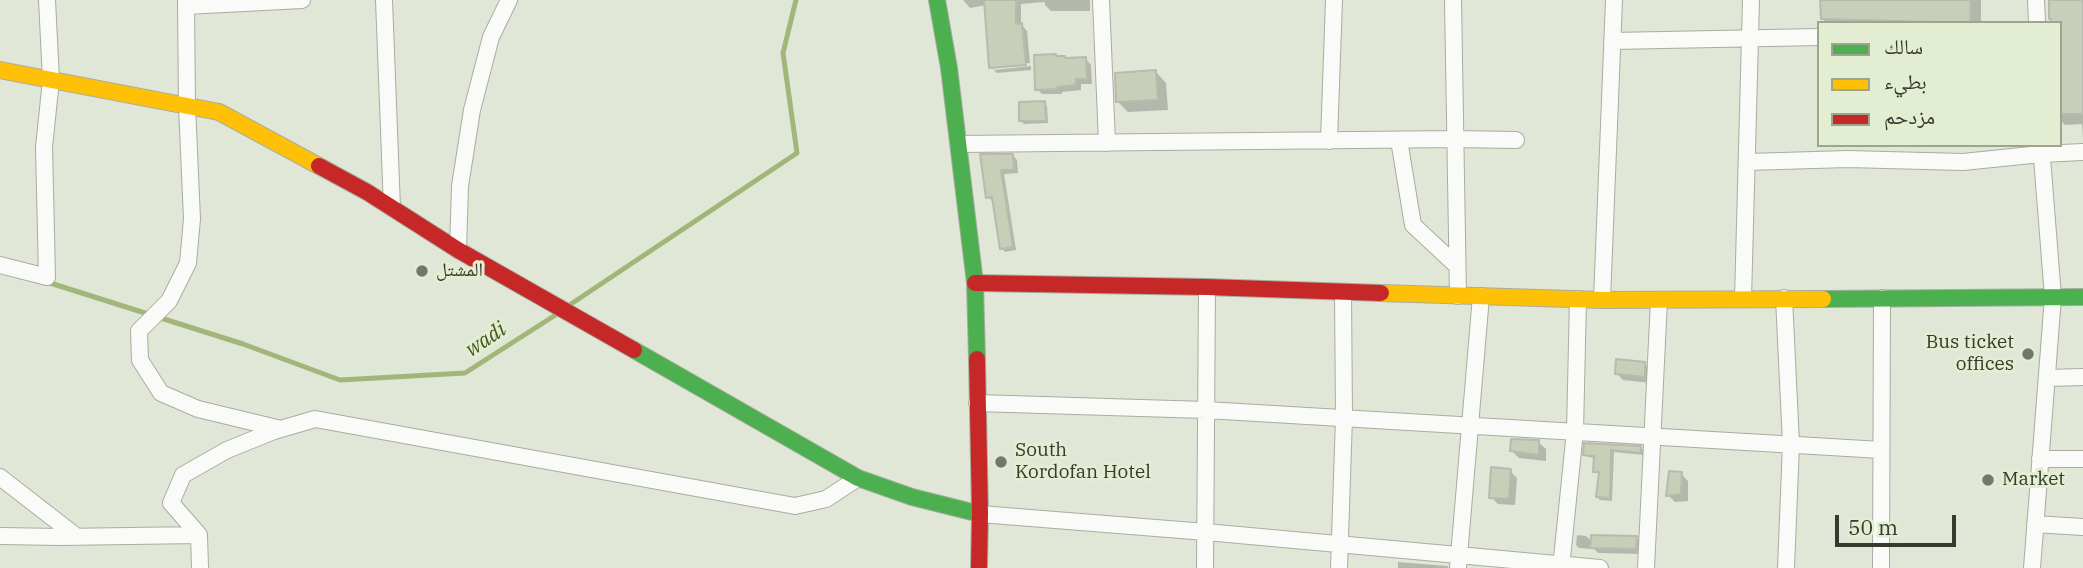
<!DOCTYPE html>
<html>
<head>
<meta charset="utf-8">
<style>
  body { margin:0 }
  #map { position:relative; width:2083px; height:568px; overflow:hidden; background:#e1e7d7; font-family:"IBM Plex Serif","Noto Naskh Arabic",serif }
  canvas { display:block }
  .legend { position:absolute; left:1817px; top:21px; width:245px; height:126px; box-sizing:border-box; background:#e2edd1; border:2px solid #9da590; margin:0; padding:9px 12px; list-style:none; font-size:21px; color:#363a2f }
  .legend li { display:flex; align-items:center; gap:14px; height:35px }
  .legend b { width:35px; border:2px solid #9da590 }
  .scale { position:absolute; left:1835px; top:515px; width:121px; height:32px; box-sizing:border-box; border:4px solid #363a2f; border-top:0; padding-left:9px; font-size:21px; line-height:24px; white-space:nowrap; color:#363a2f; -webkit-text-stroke:5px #e2edd1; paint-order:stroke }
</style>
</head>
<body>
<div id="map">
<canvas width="2083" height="568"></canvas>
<ul class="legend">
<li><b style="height:9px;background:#4caf50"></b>سالك</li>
<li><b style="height:9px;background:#ffc107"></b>بطيء</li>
<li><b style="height:9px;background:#c62828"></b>مزدحم</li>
</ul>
<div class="scale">50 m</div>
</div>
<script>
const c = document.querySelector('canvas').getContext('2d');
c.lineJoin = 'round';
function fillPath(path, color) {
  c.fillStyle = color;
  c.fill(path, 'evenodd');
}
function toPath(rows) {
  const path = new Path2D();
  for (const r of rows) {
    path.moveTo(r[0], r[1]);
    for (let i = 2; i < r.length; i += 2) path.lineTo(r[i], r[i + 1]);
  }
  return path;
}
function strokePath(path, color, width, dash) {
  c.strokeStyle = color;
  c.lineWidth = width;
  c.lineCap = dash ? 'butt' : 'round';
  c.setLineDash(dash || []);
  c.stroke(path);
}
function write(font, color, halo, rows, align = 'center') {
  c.font = font + ' "IBM Plex Serif","Noto Naskh Arabic",serif';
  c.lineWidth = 6;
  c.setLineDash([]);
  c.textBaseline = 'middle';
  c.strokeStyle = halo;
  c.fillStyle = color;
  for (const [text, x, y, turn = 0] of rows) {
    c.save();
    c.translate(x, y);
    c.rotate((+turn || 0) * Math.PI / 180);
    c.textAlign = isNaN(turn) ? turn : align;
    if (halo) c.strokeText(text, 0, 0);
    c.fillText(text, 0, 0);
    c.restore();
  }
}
const shadow = toPath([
  [963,0,1090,0,1090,11,1051,11,1045,5,1045,2,1021,4,1021,24,1027,31,1030,63,994,66,994,70,1031,66,1031,70,997,73,991,67,986,5,970,8],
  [1822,0,1981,0,1981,23,1827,23,1822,18],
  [2051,0,2083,0,2083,138,2082,124,2065,125,2060,120,2060,23],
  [1058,58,1066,60,1086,59,1091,65,1092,84,1081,84,1081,90,1062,92,1062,94,1042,94,1037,89],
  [1156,72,1166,83,1168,110,1128,112,1117,101],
  [1044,103,1047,106,1048,123,1024,124,1021,121],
  [982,156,1013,156,1017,160,1018,173,1004,174,1016,250,1005,252,1001,248,994,200,992,201,988,197],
  [1645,364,1652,371,1651,383,1623,380,1616,373],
  [1538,442,1546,449,1546,461,1519,458,1512,451],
  [1586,445,1641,448,1644,451,1644,455,1614,452,1612,501,1600,500,1597,497,1601,474,1595,471,1595,458,1588,457,1585,454],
  [1510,471,1517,478,1515,505,1498,504,1491,497],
  [1681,474,1688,481,1688,501,1675,502,1668,495],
  [1577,535,1586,536,1592,542,1636,537,1643,544,1642,554,1598,553,1590,545,1590,549,1579,548,1576,545],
  [1398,562,1447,566,1449,568,1398,568]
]);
const stream = toPath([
  [47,282,243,344,340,380,465,373,557,314],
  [568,306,797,153,783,53,796,0]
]);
const building = toPath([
  [984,0,1016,0,1016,24,1022,23,1026,65,989,68,984,0],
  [1820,0,1971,0,1970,23,1821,19,1820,0],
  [2049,0,2083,0,2083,114,2060,114,2060,23,2051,23,2051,19,2049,19,2049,0],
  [1056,54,1056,56,1065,56,1065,58,1086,57,1087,79,1076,79,1076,85,1057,87,1058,89,1035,90,1034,55,1056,54],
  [1156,70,1158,100,1116,102,1115,73,1156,70],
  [1045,101,1046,121,1019,121,1019,102,1045,101],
  [980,154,1013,154,1014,170,1001,170,1013,247,1000,249,992,197,986,198,980,154],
  [1616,359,1645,362,1645,377,1615,374,1616,359],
  [1511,439,1539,440,1539,455,1510,451,1511,439],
  [1584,443,1641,446,1641,453,1611,450,1610,498,1596,497,1599,472,1593,472,1594,456,1583,455,1584,443],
  [1491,467,1511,469,1509,499,1489,498,1491,467],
  [1669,471,1682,472,1681,494,1666,496,1669,471],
  [1591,535,1637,536,1636,549,1590,548,1591,535]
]);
const street = toPath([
  [186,0,187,106,192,219,188,263,169,301,139,331,140,360,161,393,198,409,281,429],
  [384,0,392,208],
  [1101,0,1107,143],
  [1453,0,1458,296],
  [2036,0,2037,23],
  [186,6,302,0],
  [1612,41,1819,37],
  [1399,140,1413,225,1457,266],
  [1329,141,1334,0],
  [958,144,1455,139,1516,140],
  [1747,162,1848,159,1963,162,2041,154,2083,152],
  [458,250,460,186,472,110,491,37,509,0],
  [0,265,47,277,44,147,51,80,47,0],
  [1784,298,1791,444,1786,568],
  [1743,299,1751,0],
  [1602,300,1614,0],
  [2047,378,2083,377],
  [977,403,1206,410,1881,450],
  [2040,459,2083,459],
  [0,477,76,536],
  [980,514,1206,532,1600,568],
  [2035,524,2083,527],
  [0,536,61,537,199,535],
  [200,568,199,535,171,503,183,475,227,450,274,431,315,419,795,506,826,499,858,478],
  [1205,568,1207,287],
  [1339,568,1344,417,1343,293],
  [1458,568,1481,296],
  [1561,568,1575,431,1578,299],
  [1646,568,1659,300],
  [1881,568,1882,298],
  [2032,568,2053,297,2041,145]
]);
const fast = toPath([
  [937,0,949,68,975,283,977,359],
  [1823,299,2083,297],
  [634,350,858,478,912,497,980,514]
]);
const slow = toPath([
  [0,70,219,112,319,166],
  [1381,293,1602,300,1823,299]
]);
const jam = toPath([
  [319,166,367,192,458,250,634,350],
  [975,283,1207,287,1381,293],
  [977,359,980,514,979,568]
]);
const markers = [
  [422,271,7,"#72776a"],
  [2028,354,7,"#72776a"],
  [1001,462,7,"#72776a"],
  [1988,480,7,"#72776a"]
];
const poiNames = [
  ["المشتل",436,271],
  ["Bus ticket",2014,343,"right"],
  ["offices",2014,365,"right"],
  ["South",1015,451],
  ["Kordofan Hotel",1015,473],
  ["Market",2002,480]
];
const waterNames = [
  ["wadi",486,340,-34]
];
fillPath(shadow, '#0003');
strokePath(stream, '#a1b678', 5);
fillPath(building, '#c7cfb8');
strokePath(building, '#b6bbae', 2);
strokePath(street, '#a8ada0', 18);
strokePath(fast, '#a8ada0', 18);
strokePath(slow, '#a8ada0', 18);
strokePath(jam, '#a8ada0', 18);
strokePath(street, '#fafbf9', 16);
strokePath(fast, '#4caf50', 16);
strokePath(slow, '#ffc107', 16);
strokePath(jam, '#c62828', 16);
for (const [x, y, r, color] of markers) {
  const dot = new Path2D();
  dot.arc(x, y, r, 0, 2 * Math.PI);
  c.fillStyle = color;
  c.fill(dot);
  strokePath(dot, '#e2edd1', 2.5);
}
write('19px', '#363a2f', '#e2edd1', poiNames, 'left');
write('italic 21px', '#44561c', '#e2edd1', waterNames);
</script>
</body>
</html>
